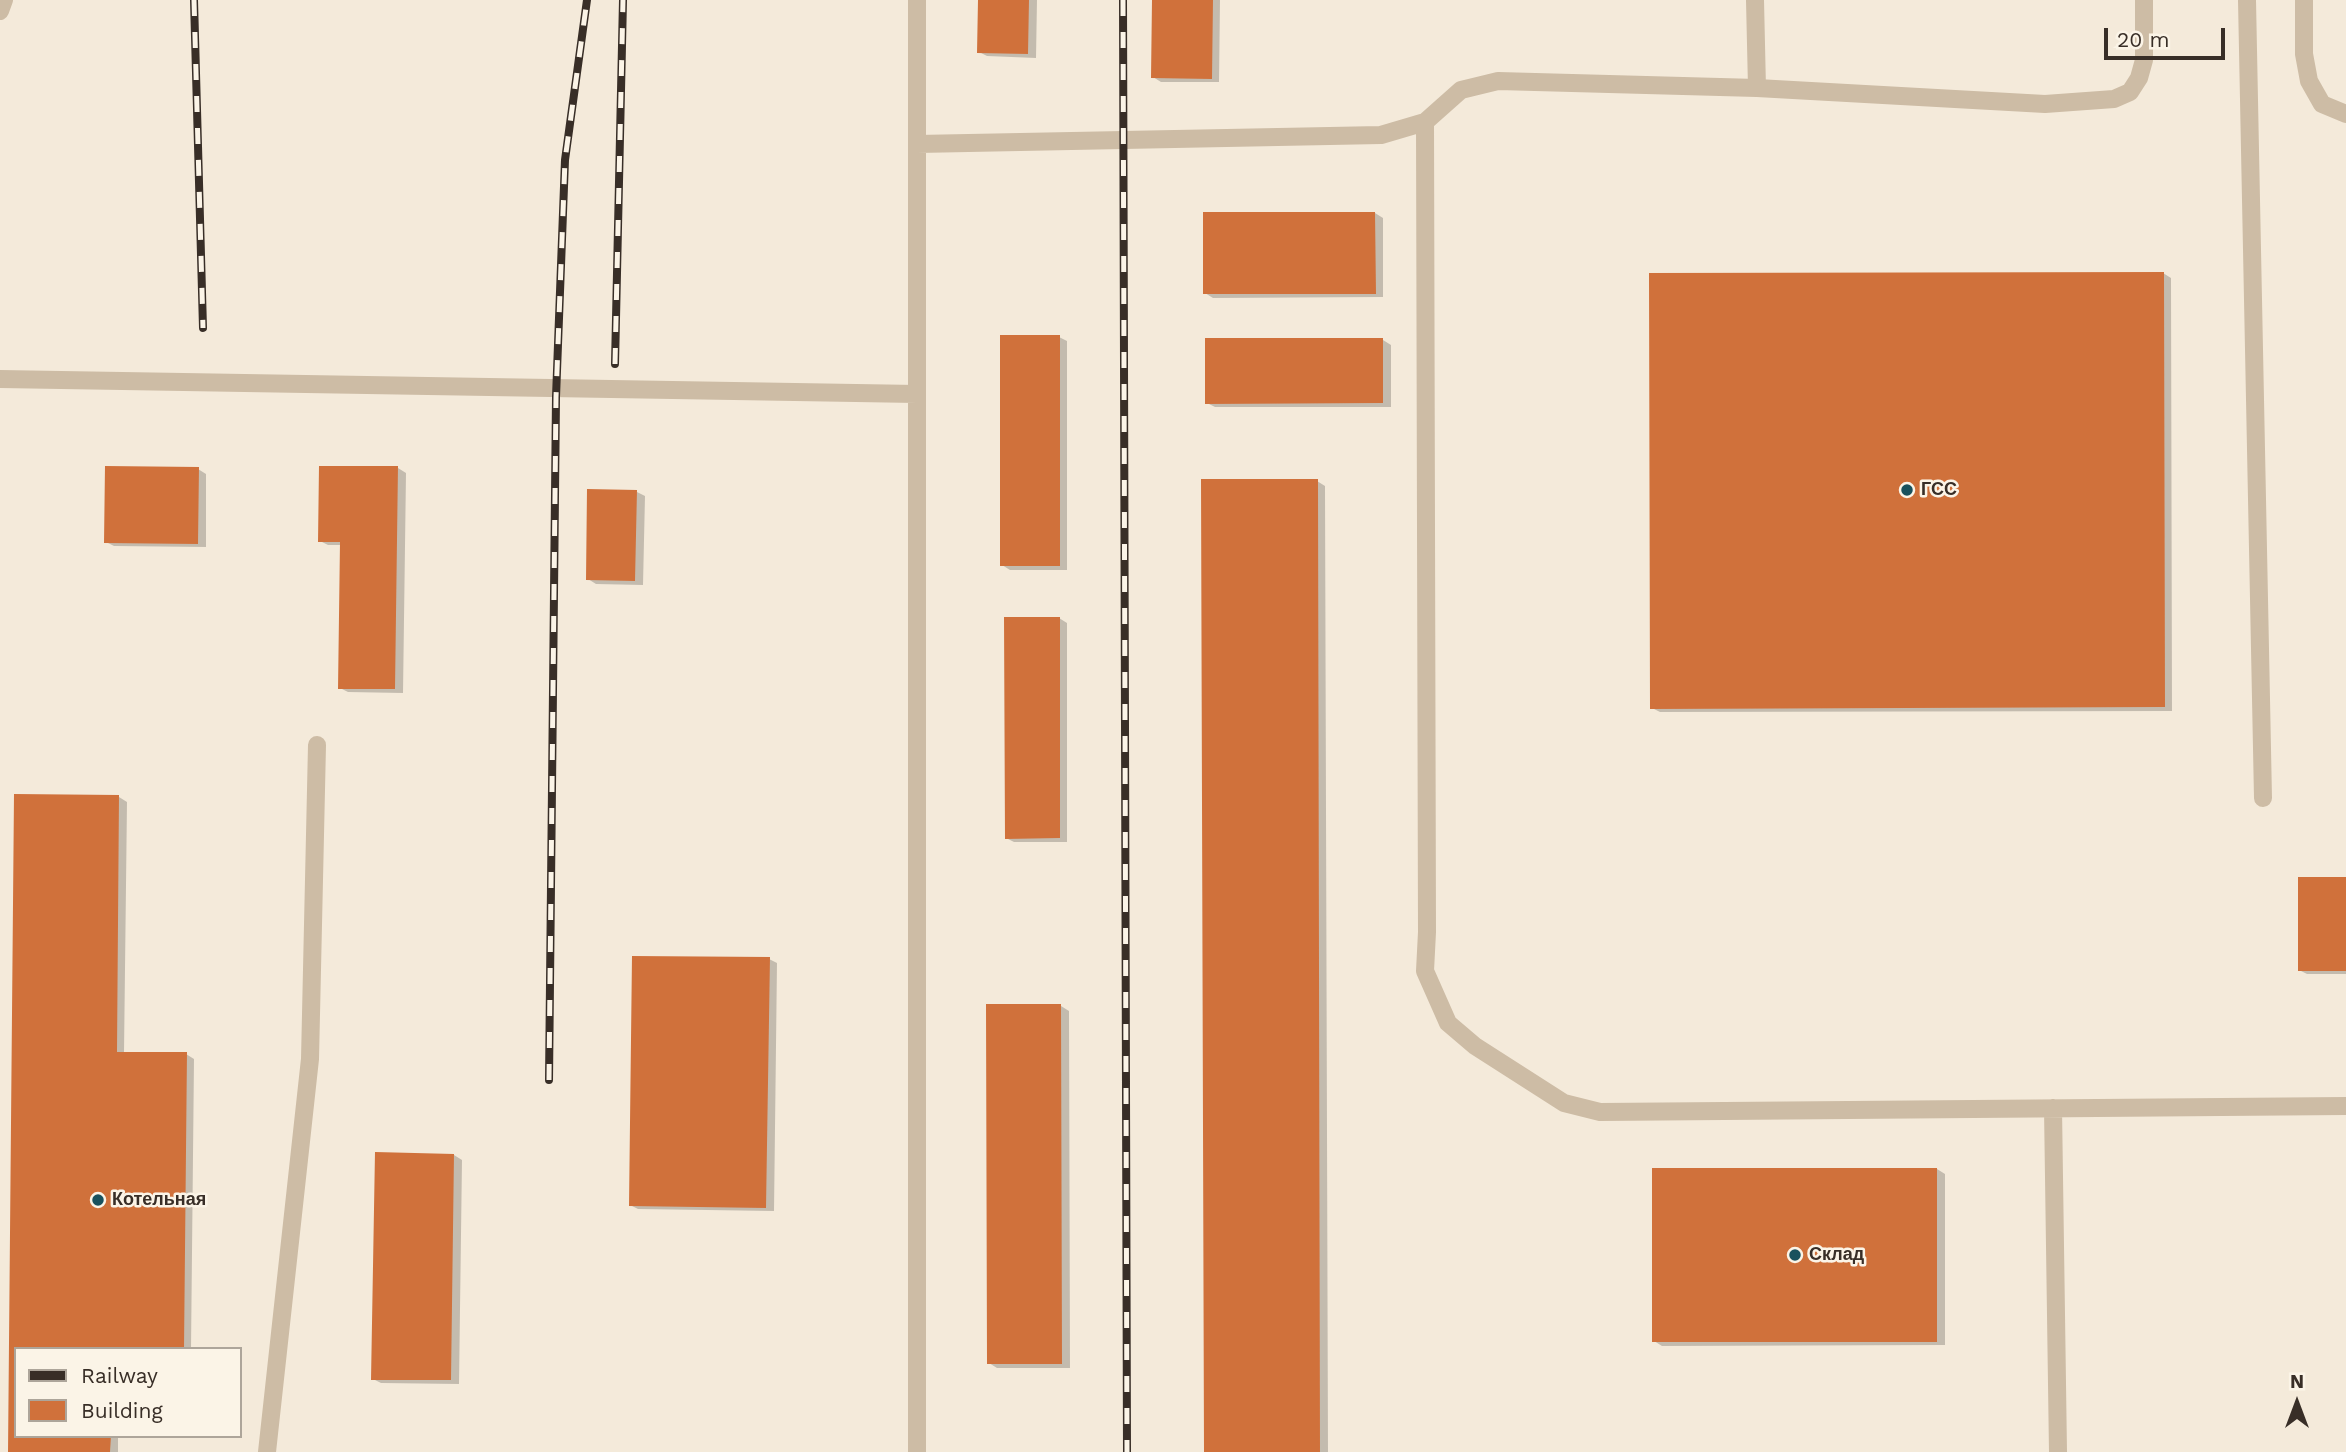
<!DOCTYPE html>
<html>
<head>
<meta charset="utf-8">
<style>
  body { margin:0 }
  #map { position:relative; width:2346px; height:1452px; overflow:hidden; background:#f4eada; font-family:"Work Sans",sans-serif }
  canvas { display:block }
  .legend { position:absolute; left:14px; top:1347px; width:228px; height:91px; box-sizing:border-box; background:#fbf4e7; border:2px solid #ada59a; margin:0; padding:9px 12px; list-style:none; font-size:21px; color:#382e27 }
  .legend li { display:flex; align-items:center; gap:14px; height:35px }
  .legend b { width:35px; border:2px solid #ada59a }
  .north { position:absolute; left:2262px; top:1368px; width:70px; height:70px; -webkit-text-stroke:5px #fbf4e7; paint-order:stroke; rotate:0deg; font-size:19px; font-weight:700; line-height:28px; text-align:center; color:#382e27 }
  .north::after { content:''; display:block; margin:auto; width:24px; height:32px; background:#382e27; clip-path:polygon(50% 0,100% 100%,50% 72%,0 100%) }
  .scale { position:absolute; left:2104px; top:28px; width:121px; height:32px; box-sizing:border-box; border:4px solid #382e27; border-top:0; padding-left:9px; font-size:21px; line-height:24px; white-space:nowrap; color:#382e27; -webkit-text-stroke:5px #fbf4e7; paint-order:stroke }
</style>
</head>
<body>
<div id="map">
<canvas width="2346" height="1452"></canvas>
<ul class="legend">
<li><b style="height:9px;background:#382e27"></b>Railway</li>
<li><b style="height:19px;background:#d0713b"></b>Building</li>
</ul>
<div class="north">N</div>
<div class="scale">20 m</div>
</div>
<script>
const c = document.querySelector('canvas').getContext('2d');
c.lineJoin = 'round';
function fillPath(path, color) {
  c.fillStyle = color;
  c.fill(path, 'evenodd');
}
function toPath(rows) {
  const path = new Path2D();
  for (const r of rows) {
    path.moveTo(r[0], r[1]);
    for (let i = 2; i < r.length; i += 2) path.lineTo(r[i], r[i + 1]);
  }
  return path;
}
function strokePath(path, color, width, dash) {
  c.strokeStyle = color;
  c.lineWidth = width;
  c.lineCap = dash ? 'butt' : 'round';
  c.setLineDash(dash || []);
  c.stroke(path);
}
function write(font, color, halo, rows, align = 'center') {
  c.font = font + ' "Work Sans",sans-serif';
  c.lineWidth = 5;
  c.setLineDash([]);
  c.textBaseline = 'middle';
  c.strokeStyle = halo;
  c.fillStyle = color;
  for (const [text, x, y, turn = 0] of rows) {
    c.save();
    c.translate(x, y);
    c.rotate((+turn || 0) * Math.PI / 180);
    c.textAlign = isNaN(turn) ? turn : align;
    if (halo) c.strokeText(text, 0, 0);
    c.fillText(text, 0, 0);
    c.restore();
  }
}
const shadow = toPath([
  [980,0,1037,0,1036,58,987,56,979,52],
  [1154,0,1220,0,1219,82,1161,82,1153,77],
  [1375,213,1383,218,1383,297,1213,298,1205,293],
  [2163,273,2171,278,2172,711,1660,712,1652,708],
  [1059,337,1067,341,1067,570,1010,570,1002,565],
  [1383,340,1391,345,1391,407,1215,407,1207,403],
  [398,468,406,473,403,693,348,692,340,688,342,545,328,545,320,541],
  [198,469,206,474,206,547,114,546,106,542],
  [1317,481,1325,486,1328,1452,1206,1452],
  [637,492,645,496,643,585,596,584,588,579],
  [1059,618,1067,623,1067,842,1014,842,1006,838],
  [16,796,119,797,127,802,124,1053,186,1054,194,1059,191,1349,16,1349,16,1436,118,1436,118,1452,10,1452],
  [2346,879,2346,974,2307,974,2299,970],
  [769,959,777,963,774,1211,638,1209,630,1205],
  [1061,1006,1069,1011,1070,1368,997,1368,989,1363],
  [454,1155,462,1160,459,1384,381,1383,373,1379],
  [1937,1169,1945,1174,1945,1345,1662,1346,1654,1341]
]);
const building = toPath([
  [978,0,1029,0,1028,54,977,53],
  [1152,0,1213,0,1212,79,1151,78],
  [1203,212,1375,212,1376,294,1203,294],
  [2164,272,2165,707,1650,709,1649,273],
  [1000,335,1060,335,1060,566,1000,566],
  [1205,338,1383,338,1383,403,1205,404],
  [105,466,199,467,198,544,104,543],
  [319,466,398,466,395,689,338,689,340,542,318,542],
  [1201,479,1318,479,1320,1452,1204,1452],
  [587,489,637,490,635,581,586,580],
  [1004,617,1060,617,1060,838,1005,839],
  [14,794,119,795,117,1052,187,1052,184,1349,16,1349,16,1436,111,1436,110,1452,8,1452],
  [2298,877,2346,877,2346,971,2298,971],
  [632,956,770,957,766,1208,629,1206],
  [986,1004,1061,1004,1062,1364,987,1364],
  [375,1152,454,1154,451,1380,371,1380],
  [1652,1168,1937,1168,1937,1342,1652,1342]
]);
const lane = toPath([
  [1755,0,1757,88,1498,81,1461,90,1425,122,1427,932,1425,971,1448,1023,1475,1046,1564,1103,1600,1112,2346,1106],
  [2247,0,2263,798],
  [2304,0,2304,54,2309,81,2322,104,2346,114],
  [0,11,4,0],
  [1757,88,2045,104,2114,99,2130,92,2139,78,2144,60,2144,0],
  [917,144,1381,135,1425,122],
  [0,379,917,394],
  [2053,1108,2058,1452],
  [267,1452,310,1059,317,745],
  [917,1452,917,0]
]);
const rail = toPath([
  [194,0,203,328],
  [1123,0,1127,1452],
  [615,364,623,0],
  [549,1080,556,397,565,160,587,0]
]);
const markers = [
  [1907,490,7,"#19515d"],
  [98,1200,7,"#19515d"],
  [1795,1255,7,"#19515d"]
];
const poiNames = [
  ["ГСС",1921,490],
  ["Котельная",112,1200],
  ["Склад",1809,1255]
];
fillPath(shadow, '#0003');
fillPath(building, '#d0713b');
strokePath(lane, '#cdbca5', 18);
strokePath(rail, '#382e27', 8);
strokePath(rail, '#fbf4e7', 5, [16]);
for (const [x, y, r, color] of markers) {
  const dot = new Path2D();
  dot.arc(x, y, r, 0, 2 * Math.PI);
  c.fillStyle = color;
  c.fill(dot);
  strokePath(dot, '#fbf4e7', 2.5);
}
write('bold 18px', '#382e27', '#fbf4e7', poiNames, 'left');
</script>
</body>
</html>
